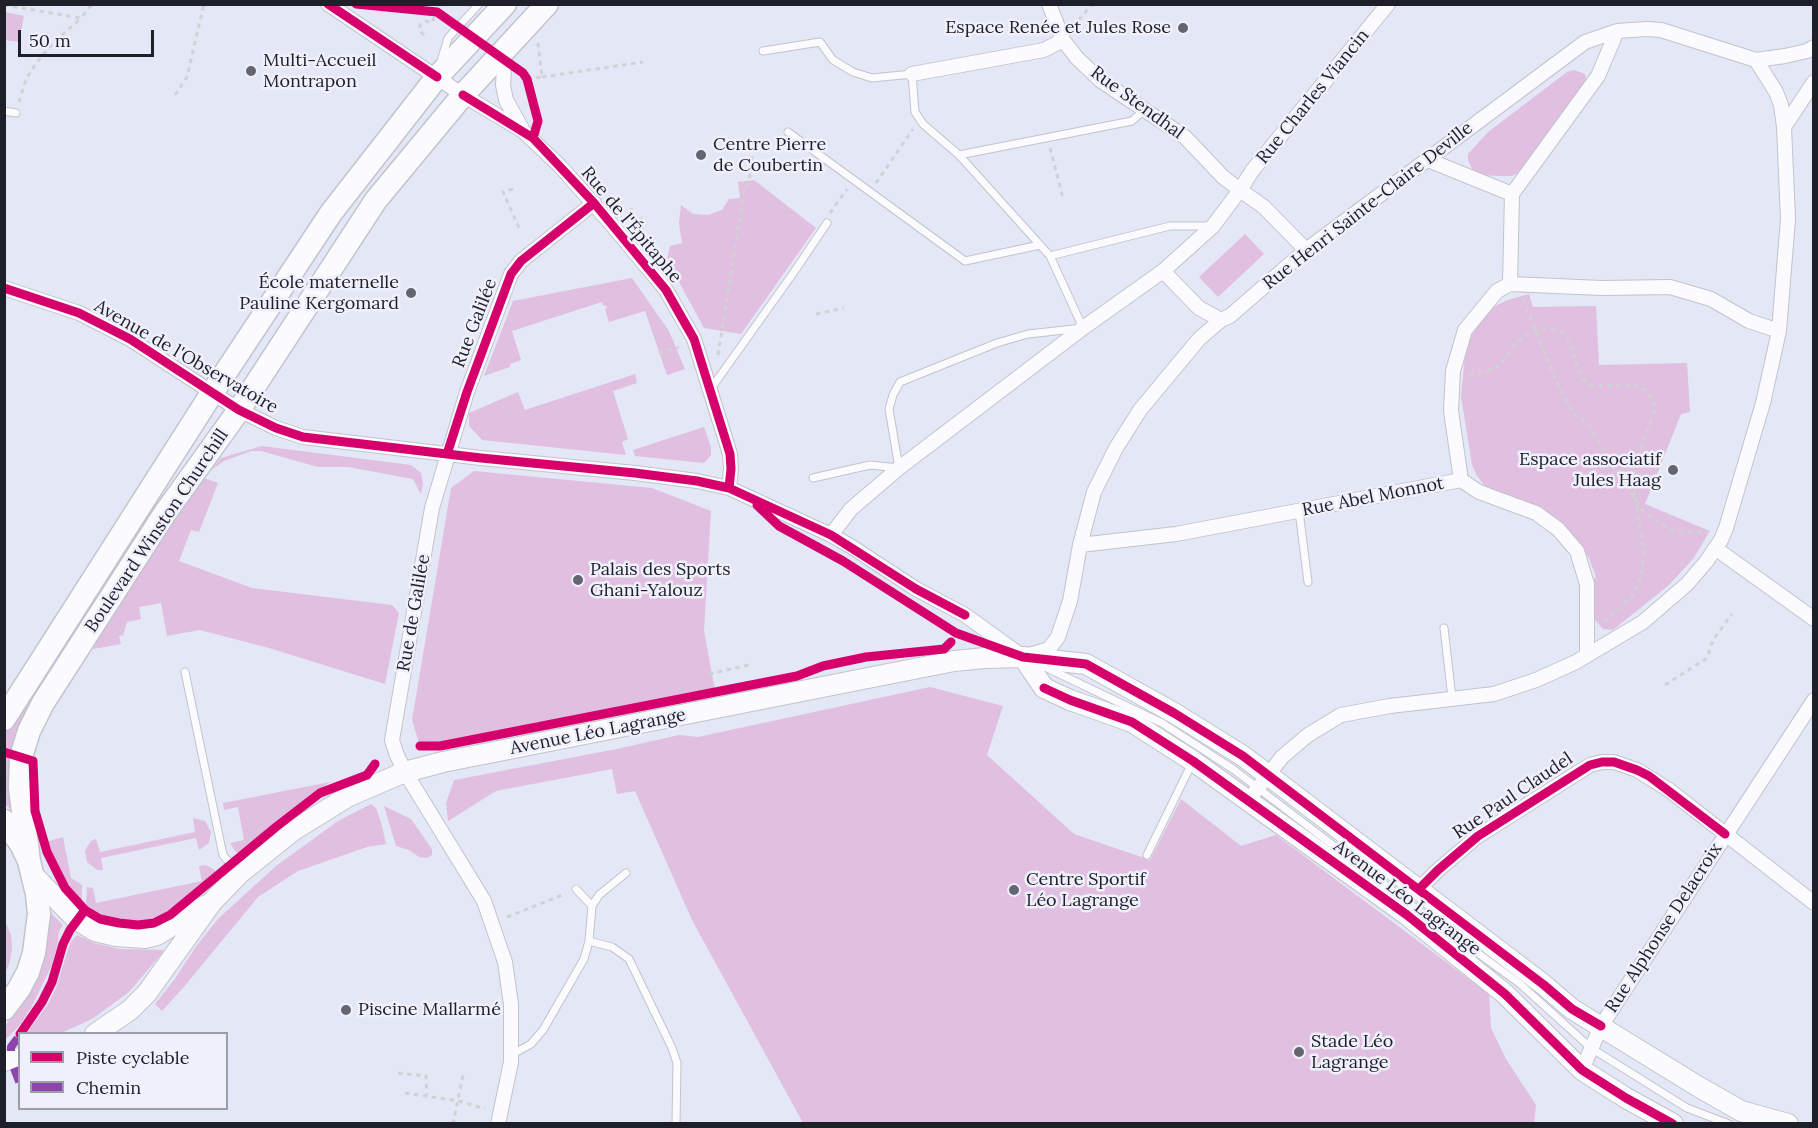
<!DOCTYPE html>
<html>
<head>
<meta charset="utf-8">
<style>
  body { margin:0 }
  #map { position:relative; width:1818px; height:1128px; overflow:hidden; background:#e4e7f5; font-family:Lora,serif }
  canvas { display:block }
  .frame { position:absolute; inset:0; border:6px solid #1e2029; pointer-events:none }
  .legend { position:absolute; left:18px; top:1032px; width:210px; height:78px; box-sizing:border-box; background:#eff0fb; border:2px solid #9b9da7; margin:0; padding:8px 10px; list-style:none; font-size:18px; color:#1e2029 }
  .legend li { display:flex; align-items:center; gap:12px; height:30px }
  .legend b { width:30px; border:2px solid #9b9da7 }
  .scale { position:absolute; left:18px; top:30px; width:136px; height:27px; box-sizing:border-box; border:3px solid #1e2029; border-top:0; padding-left:8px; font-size:18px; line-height:21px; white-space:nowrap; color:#1e2029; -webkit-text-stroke:4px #eff0fb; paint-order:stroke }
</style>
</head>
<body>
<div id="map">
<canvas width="1818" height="1128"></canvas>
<div class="frame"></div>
<ul class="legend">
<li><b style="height:8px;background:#d6006c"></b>Piste cyclable</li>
<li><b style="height:8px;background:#8e44ad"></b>Chemin</li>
</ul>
<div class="scale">50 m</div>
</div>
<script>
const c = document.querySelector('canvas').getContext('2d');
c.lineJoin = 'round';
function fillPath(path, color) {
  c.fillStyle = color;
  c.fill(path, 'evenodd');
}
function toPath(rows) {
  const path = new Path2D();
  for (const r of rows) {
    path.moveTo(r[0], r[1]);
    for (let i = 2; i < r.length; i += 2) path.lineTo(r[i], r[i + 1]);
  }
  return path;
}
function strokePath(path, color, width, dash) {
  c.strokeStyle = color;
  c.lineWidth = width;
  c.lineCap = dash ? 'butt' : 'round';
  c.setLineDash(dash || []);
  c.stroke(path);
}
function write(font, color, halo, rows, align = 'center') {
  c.font = font + ' Lora,serif';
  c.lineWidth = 5;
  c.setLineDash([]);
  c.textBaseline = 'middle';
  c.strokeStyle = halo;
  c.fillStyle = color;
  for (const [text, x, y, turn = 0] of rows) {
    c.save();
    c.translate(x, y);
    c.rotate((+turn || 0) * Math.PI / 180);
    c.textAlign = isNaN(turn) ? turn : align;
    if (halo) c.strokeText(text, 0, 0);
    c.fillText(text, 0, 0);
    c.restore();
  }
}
const green = toPath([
  [5,12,24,16,19,42,5,40],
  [1574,70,1585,74,1587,84,1520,172,1512,176,1498,176,1483,175,1472,169,1468,160,1468,154,1488,132,1567,72],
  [754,180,816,228,741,334,704,328,667,260,670,246,682,243,679,223,681,205,693,214,708,215,722,210,729,199,740,198,738,182],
  [1245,234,1264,254,1218,297,1199,277],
  [632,278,669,331,685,369,667,375,645,311,609,322,605,309,607,309,606,305,603,306,602,302,512,331,521,360,510,364,510,367,484,376,513,301],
  [1529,294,1533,307,1596,306,1599,365,1687,363,1690,412,1681,414,1645,504,1710,531,1693,559,1669,585,1613,630,1603,629,1595,620,1590,582,1596,577,1589,558,1575,539,1486,487,1477,476,1472,465,1461,397,1466,345,1482,319,1493,307,1508,300],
  [635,374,637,383,613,391,628,439,622,442,626,455,482,440,469,426,469,413,518,392,525,410],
  [704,427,711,447,711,455,704,463,635,456,633,450],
  [262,446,411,465,421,473,423,484,421,494,413,479,348,467,318,467,261,451,251,451,224,461,210,471,221,458],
  [474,471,652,488,711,511,704,631,715,690,581,718,420,746,412,720,451,488],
  [204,478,218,483,199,532,191,530,179,561,252,588,392,605,399,613,385,684,269,648,200,630,167,636,161,603,139,607,141,619,127,622,123,635,119,636,121,644,93,649,102,632,170,527],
  [930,687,1003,706,987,755,1074,834,1150,860,1181,799,1241,846,1276,835,1489,994,1491,1028,1506,1059,1536,1105,1534,1123,803,1123,692,920,635,791,617,794,612,769,496,791,448,821,446,803,454,780,617,749,679,735,698,737],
  [31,697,19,730,11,810,5,804,4,730],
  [330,782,272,826,241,854,235,851,230,843,244,840,238,807,224,810,223,803],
  [371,804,376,808,381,822,386,844,367,847,298,871,258,897,183,988,162,1011,155,1004,174,980,197,945,219,918,276,866,338,821],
  [384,806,411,819,432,849,432,855,427,858,419,857,409,850,396,846],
  [193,818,205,821,211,832,209,843,199,850,196,838,101,858,103,870,97,870,87,862,85,850,91,841,96,839,100,852,195,832],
  [63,837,71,878,82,885,82,902,64,882,46,842],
  [206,865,215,870,216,875,174,910,162,916,137,922,125,922,103,916,86,906,87,887,93,888,96,903,202,881,199,866],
  [48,910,63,925,59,931,57,947,51,967,32,1006,20,1025,5,1040,5,1026,25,1001,33,986,44,957,48,936],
  [5,921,11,935,12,948,10,961,5,974],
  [77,935,94,943,120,949,163,950,162,953,129,992,92,1019,61,1033,26,1033,48,1004,56,988,70,943]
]);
const path = toPath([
  [4,5,81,18,92,4],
  [1073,27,1092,4],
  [424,35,420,31,420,24,426,21,431,23,443,4],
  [542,77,643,62],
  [527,79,542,77,538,43],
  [175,95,187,77,204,4],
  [19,102,26,79,37,62,55,41,81,18],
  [1050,148,1063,198],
  [876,183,913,129],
  [513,189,503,192,519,228],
  [631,208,633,220,641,219,643,237],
  [830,213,847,189],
  [1523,299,1556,381,1574,414,1588,424,1642,510,1670,530,1708,533],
  [816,314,844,308],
  [659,353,679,347],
  [718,355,744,192,749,181,753,148],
  [1469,374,1484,372,1499,366,1519,340,1535,330,1552,329,1560,331,1568,339,1575,357,1577,368,1583,379,1590,385,1639,386,1648,392,1654,402,1654,412,1642,445,1635,470,1635,499,1644,551,1642,572,1639,583,1631,598,1602,624],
  [709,674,753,664],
  [1665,685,1707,658,1713,640,1732,614],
  [507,917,565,894],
  [398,1073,426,1076,427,1095],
  [405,1093,459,1101,485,1109],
  [453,1124,463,1075]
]);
const lane = toPath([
  [763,51,820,42,833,60,853,72,872,78,912,74,915,112,923,124,959,155,1050,256,1083,328,1028,334,997,343,900,382,893,395,889,409,899,468,870,465,813,478],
  [441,61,448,38,479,4],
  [4,111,16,113],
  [788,132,965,261,1040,245],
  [959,155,1132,121,1144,110],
  [1050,256,1170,226,1210,226],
  [710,390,794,272,827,223],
  [756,505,779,526,843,561,956,633,1004,650],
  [1299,511,1308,582],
  [1444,628,1452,698],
  [1045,667,1162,723,1233,769,1410,904,1519,983,1591,1048,1687,1108,1729,1124],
  [185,672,223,855,237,872],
  [1147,855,1192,763],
  [576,889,592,906],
  [589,941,612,947,629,959,672,1048,677,1063,676,1124],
  [511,1055,531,1044,543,1030,584,959,589,941,592,906,599,895,626,873]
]);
const street = toPath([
  [328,4,463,95,523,131,560,166,612,225,666,290,694,339,730,454,731,469,729,488],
  [1049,4,1063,40,1077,58,1100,80,1185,137,1223,177,1240,190,1252,171,1388,4],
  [505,51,503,85,506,100,522,129],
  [912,74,1044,50,1063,40],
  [1784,127,1814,82],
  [1428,160,1512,194],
  [1163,271,1199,308,1221,320],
  [1510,284,1512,194,1598,76,1617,31],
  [4,288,79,313,130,339,239,410,276,428,303,437,481,458,635,473,697,481,729,488,831,535,852,547,916,589,965,615,1023,657,1049,649,1058,637,1070,601,1080,545,1094,492,1116,448,1140,410,1199,339,1221,320,1230,316,1306,250,1585,42,1617,31,1647,29,1661,30,1756,60,1785,56,1807,51,1814,47],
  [1461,480,1451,411,1453,371,1465,330,1497,291,1510,284,1601,288,1670,287,1711,299,1749,321,1779,331],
  [831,535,851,509,899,468,1083,328,1163,271,1213,226,1240,190,1264,207,1306,250],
  [1080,545,1176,534,1461,480,1479,492,1536,513,1558,529,1577,551,1587,584,1587,655],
  [1715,548,1814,619],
  [1247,802,1282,757,1308,735,1341,715,1390,706,1494,694,1536,680,1576,662,1643,622,1687,584,1706,562,1721,540,1726,528,1763,403,1779,331,1788,219,1784,127,1781,105,1776,92,1756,60],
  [1419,889,1438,870,1478,836,1590,765,1602,762,1614,762,1637,770,1669,790,1814,903],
  [1582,1070,1601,1026,1814,700],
  [498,1124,511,1062,511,1004,505,962,484,901,405,772,396,753,392,740,432,508,467,392,511,274,521,261,594,203]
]);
const secondary = toPath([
  [1023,657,1044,688,1070,700,1132,722,1193,761,1407,915,1505,994,1582,1070,1626,1098,1673,1124],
  [33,875,77,920,95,931,116,936,145,938,157,935,204,906],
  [95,1034,130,1010,147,993,212,902,239,874,294,830,349,796,405,772,443,762,954,661,985,658,1023,657,1086,664,1174,713,1243,756,1544,985,1572,1009,1699,1087,1741,1111,1788,1124],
  [4,1061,20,1058]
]);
const primary = toPath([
  [4,719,212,393,331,213,437,77,505,4],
  [4,821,21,844,29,861,37,894,39,914,34,953,28,972,19,989,4,1009],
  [29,861,20,788,21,757,29,731,43,703,165,513,239,410,376,200,463,95,547,4]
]);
const quiet = toPath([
  [11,1051,11,1047,20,1035],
  [14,1068,20,1084]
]);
const cycleway = toPath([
  [328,4,437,77],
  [356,4,437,12,523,73,527,79,538,121,533,138],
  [463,95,533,138,594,203,666,290,694,339,730,454,731,469,729,488],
  [4,288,79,313,130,339,239,410,276,428,303,437,481,458,635,473,697,481,729,488,831,535,916,589,965,615],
  [447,454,467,392,511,274,521,261,594,203],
  [757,505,779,526,843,561,956,633,1023,657,1086,664,1174,713,1243,756,1544,985,1572,1009,1601,1026],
  [1044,688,1070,700,1132,722,1193,761,1407,915,1505,994,1582,1070,1626,1098,1673,1124],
  [420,746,440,746,797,676,823,666,866,657,944,649,951,642],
  [4,752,33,761,35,811,47,852,65,888,85,910,100,919,119,923,138,925,154,923,170,915,276,827,320,793,367,775,375,764],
  [1419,889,1438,870,1478,836,1590,765,1602,762,1614,762,1637,770,1649,776,1725,834],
  [20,1034,42,1002,52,982,63,944,70,930,85,910]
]);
const markers = [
  [1183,28,6,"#636670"],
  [251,71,6,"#636670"],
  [701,155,6,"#636670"],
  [411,293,6,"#636670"],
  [1673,470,6,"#636670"],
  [578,580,6,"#636670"],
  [1014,890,6,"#636670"],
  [346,1010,6,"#636670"],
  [1299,1052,6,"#636670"]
];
const poiNames = [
  ["Espace Renée et Jules Rose",1171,28,"right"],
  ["Multi-Accueil",263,61],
  ["Montrapon",263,82],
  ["Centre Pierre",713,145],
  ["de Coubertin",713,166],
  ["École maternelle",399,283,"right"],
  ["Pauline Kergomard",399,304,"right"],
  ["Espace associatif",1661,460,"right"],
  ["Jules Haag",1661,481,"right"],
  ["Palais des Sports",590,570],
  ["Ghani-Yalouz",590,591],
  ["Centre Sportif",1026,880],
  ["Léo Lagrange",1026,901],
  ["Piscine Mallarmé",358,1010],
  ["Stade Léo",1311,1042],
  ["Lagrange",1311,1063]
];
const streetNames = [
  ["Rue Charles Viancin",1313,97,-51],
  ["Rue Stendhal",1137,103,36],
  ["Rue Henri Sainte-Claire Deville",1368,206,-38],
  ["Rue de l'Épitaphe",631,225,50],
  ["Rue Galilée",475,323,-69],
  ["Avenue de l'Observatoire",186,357,30],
  ["Rue Abel Monnot",1373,497,-11],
  ["Boulevard Winston Churchill",157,531,-56],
  ["Rue de Galilée",414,613,-80],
  ["Avenue Léo Lagrange",598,732,-11],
  ["Rue Paul Claudel",1513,796,-34],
  ["Avenue Léo Lagrange",1407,898,37],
  ["Rue Alphonse Delacroix",1664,928,-57]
];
fillPath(green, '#e1bfe0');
strokePath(lane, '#c1c4ce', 9);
strokePath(street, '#c1c4ce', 16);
strokePath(secondary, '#c1c4ce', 22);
strokePath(primary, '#c1c4ce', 25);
strokePath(path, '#d1d2d6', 3, [4.5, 4.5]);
strokePath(lane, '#fbfbfe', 7);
strokePath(street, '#fbfbfe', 14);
strokePath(secondary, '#fbfbfe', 20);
strokePath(primary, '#fbfbfe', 22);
strokePath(quiet, '#8e44ad', 8, [15, 8]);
strokePath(cycleway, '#d6006c', 9);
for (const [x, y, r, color] of markers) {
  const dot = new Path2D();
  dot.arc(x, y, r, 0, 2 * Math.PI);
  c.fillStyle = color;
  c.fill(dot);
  strokePath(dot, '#eff0fb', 2);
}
write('18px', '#1e2029', '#eff0fb', poiNames, 'left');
write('18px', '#1e2029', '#eff0fb', streetNames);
</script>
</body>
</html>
